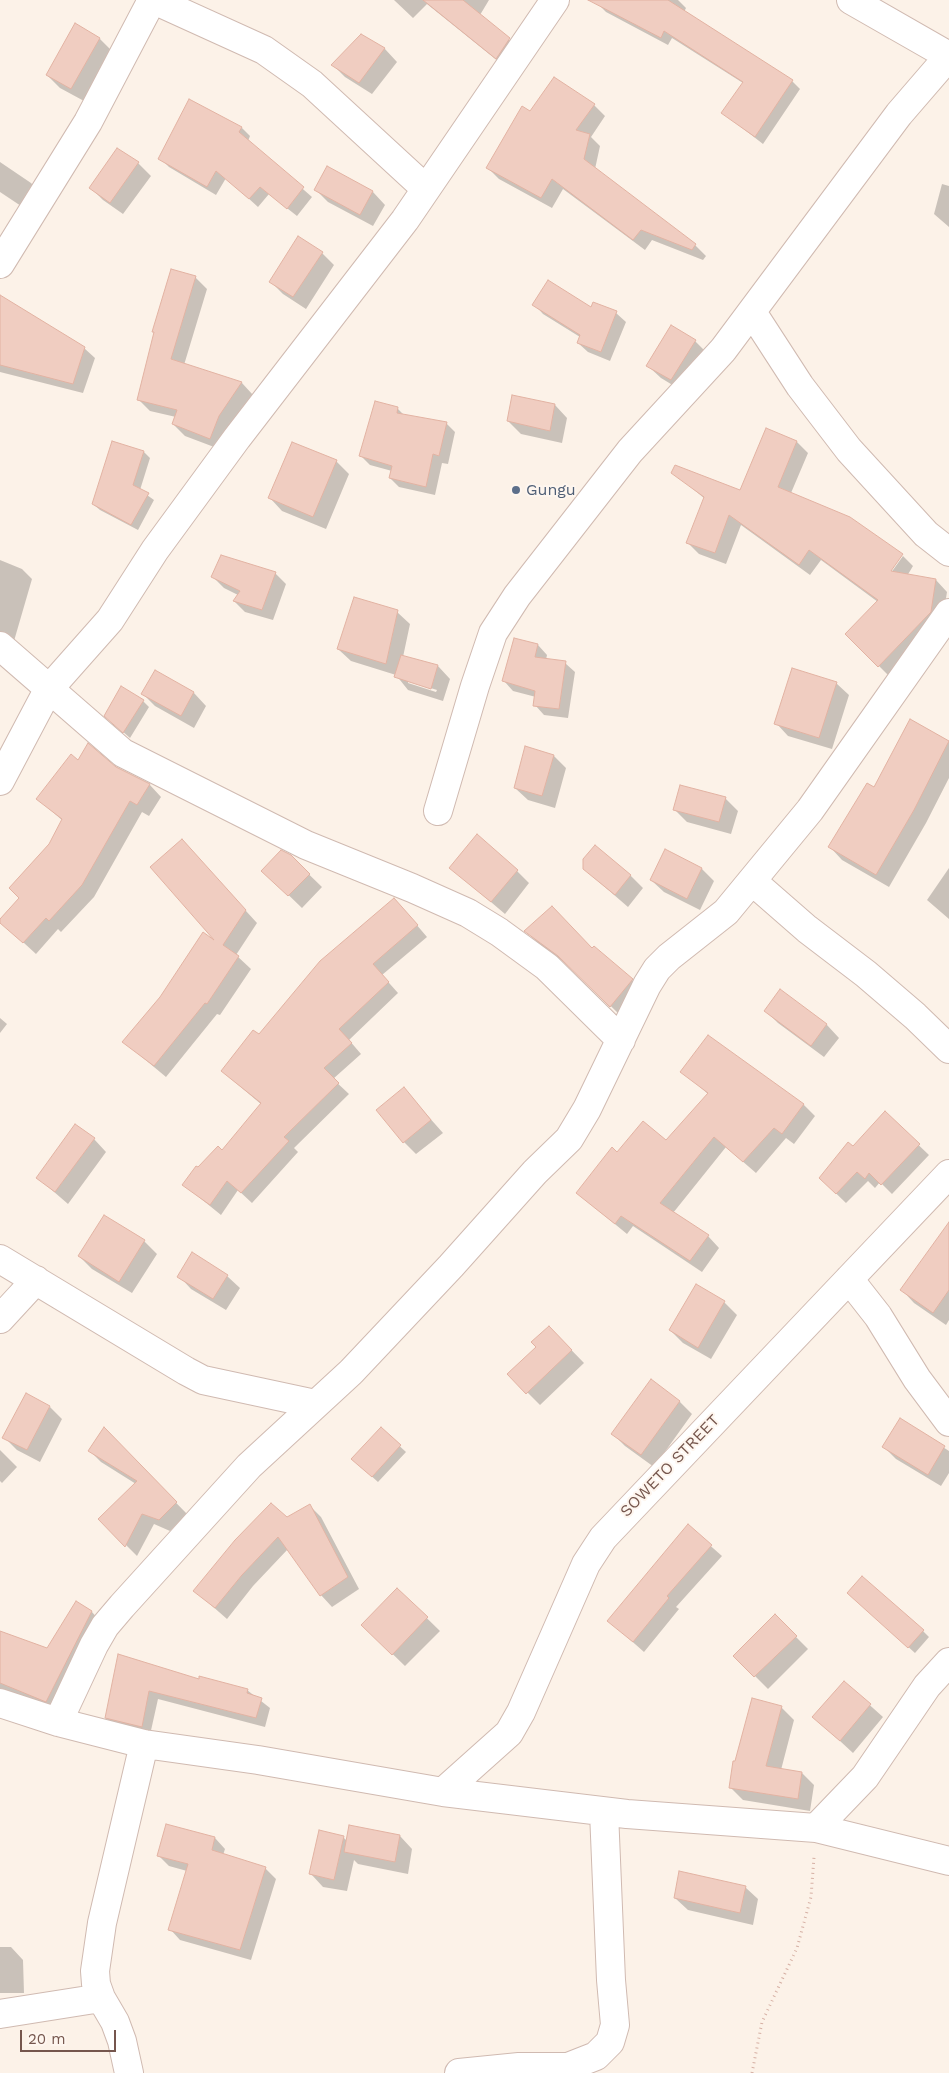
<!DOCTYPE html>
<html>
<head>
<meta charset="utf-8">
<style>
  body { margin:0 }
  #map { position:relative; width:949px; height:2073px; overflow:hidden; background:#fcf2e8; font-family:"Work Sans",sans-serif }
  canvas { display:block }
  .scale { position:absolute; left:20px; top:2030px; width:96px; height:22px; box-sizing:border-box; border:2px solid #75564d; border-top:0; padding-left:6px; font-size:15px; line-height:18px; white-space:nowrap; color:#75564d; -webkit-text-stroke:4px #fef6ef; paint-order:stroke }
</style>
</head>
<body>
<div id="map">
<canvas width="949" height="2073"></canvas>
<div class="scale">20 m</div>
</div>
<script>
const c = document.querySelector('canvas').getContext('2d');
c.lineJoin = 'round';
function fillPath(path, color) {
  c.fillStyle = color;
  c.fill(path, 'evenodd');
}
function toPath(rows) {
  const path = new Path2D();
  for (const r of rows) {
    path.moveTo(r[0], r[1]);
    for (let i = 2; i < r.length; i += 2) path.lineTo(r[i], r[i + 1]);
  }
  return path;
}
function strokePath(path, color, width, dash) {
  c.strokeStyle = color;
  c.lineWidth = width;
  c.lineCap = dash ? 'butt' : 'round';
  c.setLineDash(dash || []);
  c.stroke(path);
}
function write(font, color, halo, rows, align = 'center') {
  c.font = font + ' "Work Sans",sans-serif';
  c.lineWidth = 4;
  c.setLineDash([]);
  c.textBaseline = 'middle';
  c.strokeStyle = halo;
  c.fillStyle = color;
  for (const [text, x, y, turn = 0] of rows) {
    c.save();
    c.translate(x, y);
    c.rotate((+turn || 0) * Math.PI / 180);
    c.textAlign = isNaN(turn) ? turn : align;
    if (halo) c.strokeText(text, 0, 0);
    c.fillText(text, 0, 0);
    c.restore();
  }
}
const shadow = toPath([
  [394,0,489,0,480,15,522,51,509,70,427,4,413,18],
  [600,0,678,0,686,8,684,12,792,81,800,89,763,144,723,113,743,83,672,38,668,45,606,12,598,4],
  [76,25,100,39,112,51,84,101,60,88,47,75],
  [361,36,385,49,397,62,372,94,345,77,333,65],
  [594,105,605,116,591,137,600,146,595,169,695,245,706,256,703,260,652,240,645,250,563,189,552,208,499,179,488,168,531,113],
  [242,128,250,136,248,141,312,197,297,216,269,194,258,207,226,178,216,195,169,167,160,158],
  [0,162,31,183,44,196,33,214,0,192],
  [138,163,151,176,123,214,103,200,91,188],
  [327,168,373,192,385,205,373,226,328,202,315,189],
  [942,184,949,186,949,227,934,214],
  [322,253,334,265,306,309,283,294,271,282],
  [195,277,207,289,184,365,242,383,253,395,222,450,185,436,173,424,176,417,150,411,138,399,155,333,153,332],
  [534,304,616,313,626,322,610,361,588,352,578,343,580,337,543,314],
  [0,314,84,348,95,358,83,393,0,372],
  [695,341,707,353,684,392,661,378,648,366],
  [513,396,555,405,567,418,562,443,521,434,508,421],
  [398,409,404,415,446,423,455,432,448,464,442,463,435,495,399,487,390,478,392,471,370,465,361,456],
  [767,430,797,442,808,453,791,493,849,518,902,555,886,576,888,577,903,556,913,566,907,576,936,580,947,592,942,623,890,677,847,634,878,602,821,560,810,575,741,525,726,564,699,554,688,543,705,499,673,472,741,492],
  [113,443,144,452,150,458,140,490,154,500,138,530,100,510,93,504],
  [336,461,349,474,326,529,282,511,270,498],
  [0,560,22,569,32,579,14,641,0,639],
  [275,573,286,584,273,620,245,612,234,601,238,595,224,588,213,577],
  [397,612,410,624,403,657,438,666,450,679,443,701,408,690,396,675,351,661,338,649],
  [408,681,437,690,436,692,408,683],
  [538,645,547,655,546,660,565,663,575,672,568,718,544,715,535,705,536,697,513,691,504,681],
  [155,672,194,693,206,706,194,728,155,706,143,694],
  [836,683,849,695,832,749,788,736,776,723],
  [143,701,149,707,130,738,112,722],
  [910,720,949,741,949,778,926,823,889,887,842,860,830,847,874,789],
  [526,748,554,756,566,768,555,808,528,800,515,788],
  [78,761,115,768,150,785,161,797,149,816,142,812,94,897,61,932,58,929,36,954,0,921,21,899,63,821,38,799],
  [725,798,738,811,731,834,687,822,674,809],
  [665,851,702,869,714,881,700,910,664,892,651,880],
  [193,853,257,923,236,955,251,969,220,1015,217,1014,166,1077,124,1042,219,944],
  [290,856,322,887,302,908,276,883],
  [451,868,517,871,529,883,505,914],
  [949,868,949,919,927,900],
  [584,869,630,875,643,888,628,907],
  [404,910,427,937,382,975,398,993,349,1040,361,1054,333,1079,349,1094,294,1148,298,1152,252,1203,238,1190,221,1215,184,1185,198,1169,222,1152,262,1105,222,1071,259,1035],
  [526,931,592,950,632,980,644,992,623,1018,572,968,539,944],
  [781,991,827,1025,839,1038,824,1057,778,1023,766,1011],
  [0,1018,7,1024,0,1033],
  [682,1071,803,1104,815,1116,794,1144,786,1138,756,1173,726,1147,673,1213,708,1236,719,1248,702,1272,633,1226,627,1234,577,1193,618,1153,666,1142,708,1094],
  [404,1089,443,1133,416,1154,404,1142],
  [885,1113,929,1155,892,1194,880,1182,875,1188,868,1181,846,1203,820,1178,853,1148],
  [94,1139,106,1152,68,1204,38,1178],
  [104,1216,144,1241,157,1254,132,1293,92,1269,79,1256],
  [949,1254,949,1320,946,1325,914,1303,902,1290],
  [179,1276,227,1276,240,1288,226,1310,191,1289],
  [724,1302,737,1315,711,1359,683,1343,670,1330],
  [549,1327,584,1363,540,1405,509,1374,538,1348],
  [651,1381,680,1402,692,1414,654,1467,625,1446,613,1434],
  [50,1407,62,1419,40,1462,17,1450,4,1437],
  [901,1420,949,1451,949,1473,941,1486,896,1459,884,1447],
  [104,1429,187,1514,170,1531,154,1524,137,1556,100,1519,136,1484,101,1462,90,1451],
  [381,1429,406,1452,378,1482,359,1465],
  [0,1450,17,1467,2,1483,0,1481],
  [310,1506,321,1517,359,1589,332,1607,321,1595,288,1549,253,1586,227,1619,195,1591,286,1519],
  [688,1526,722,1556,676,1607,679,1609,644,1652,609,1621],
  [397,1589,440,1631,405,1666,375,1637],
  [855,1599,923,1631,929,1637,915,1653],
  [76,1603,92,1612,100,1621,55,1709,0,1688,0,1647,48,1649],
  [775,1616,808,1649,768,1689,735,1656],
  [119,1655,200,1680,247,1690,270,1708,265,1727,158,1699,150,1735,115,1727,106,1718],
  [844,1682,883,1717,853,1753,814,1717],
  [781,1707,794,1720,781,1770,802,1773,814,1785,810,1811,743,1800,731,1788],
  [350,1826,400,1836,412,1849,408,1874,358,1864,354,1860,347,1891,323,1887,311,1874,343,1837,347,1841],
  [215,1838,225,1849,223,1855,265,1868,276,1879,251,1960,180,1940,170,1929,187,1871,169,1866,159,1856],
  [745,1887,758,1899,753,1925,688,1910,675,1898],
  [0,1947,11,1947,23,1960,24,1993,0,1993]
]);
const building = toPath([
  [423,0,463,0,510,38,496,59,423,0],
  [588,0,668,0,793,80,755,137,721,113,743,82,664,31,661,38,588,0],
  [75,23,100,38,71,89,46,75,75,23],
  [361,34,385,48,359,83,331,65,361,34],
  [554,77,595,104,576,130,590,134,584,159,696,244,692,250,641,230,633,240,552,179,541,198,486,168,522,106,530,111,554,77],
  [189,99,242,127,239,132,304,187,287,209,260,187,249,199,216,171,207,187,158,159,189,99],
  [117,148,139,162,110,203,89,188,117,148],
  [327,166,373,191,360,215,314,190,327,166],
  [298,236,323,252,293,297,269,282,298,236],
  [171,269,196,276,171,359,242,382,219,416,210,439,172,424,177,410,137,400,154,332,152,332,171,269],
  [548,280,591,307,593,302,617,311,601,352,577,343,580,335,532,305,548,280],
  [0,295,85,347,73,384,0,365,0,295],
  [671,325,696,340,671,380,646,366,671,325],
  [512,395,555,404,550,431,507,421,512,395],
  [375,401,398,407,397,413,447,422,439,456,433,454,426,487,389,478,392,466,359,456,375,401],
  [766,428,797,441,778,487,850,517,903,554,891,571,936,579,931,612,878,667,845,634,878,600,809,550,799,565,729,515,715,553,686,543,704,497,671,473,675,465,740,490,766,428],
  [112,441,144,451,133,485,149,493,131,525,92,504,112,441],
  [292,442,337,460,313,517,268,498,292,442],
  [221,555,276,572,262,610,233,601,240,591,211,577,221,555],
  [354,597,398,610,386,664,337,649,354,597],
  [514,638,538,644,535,657,566,661,559,709,533,706,535,691,502,681,514,638],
  [401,655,438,665,431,689,394,677,401,655],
  [792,668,837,682,819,738,774,724,792,668],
  [155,670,194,692,181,716,141,694,155,670],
  [121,686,144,700,123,733,104,716,121,686],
  [910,719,949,741,914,810,876,875,828,847,867,783,874,787,910,719],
  [88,743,116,767,150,784,137,805,130,801,82,885,49,921,46,918,23,943,0,923,0,919,19,898,9,888,49,844,62,819,36,799,71,754,78,760,88,743],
  [525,746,554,755,542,796,514,788,525,746],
  [680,785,726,797,719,822,673,810,680,785],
  [477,834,518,870,491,902,449,868,477,834],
  [182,839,246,910,223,945,239,956,207,1004,205,1003,154,1066,122,1042,160,997,203,932,214,940,150,867,182,839],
  [595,845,631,875,615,895,583,869,583,859,595,845],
  [665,849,702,868,687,899,650,880,665,849],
  [281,850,291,855,310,874,288,896,261,871,281,850],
  [394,898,418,925,373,964,389,982,339,1029,352,1043,324,1068,339,1083,284,1137,289,1141,241,1193,227,1181,210,1205,182,1185,196,1166,198,1167,218,1146,222,1150,261,1103,221,1071,253,1030,259,1034,320,961,394,898],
  [552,906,592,948,594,946,633,979,610,1007,558,956,524,931,552,906],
  [780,989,827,1024,811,1046,764,1011,780,989],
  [708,1035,804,1104,782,1134,774,1128,743,1162,714,1137,660,1203,709,1235,690,1261,621,1216,615,1224,576,1193,612,1147,617,1152,643,1121,666,1140,708,1093,680,1072,708,1035],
  [404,1087,431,1120,403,1143,376,1110,404,1087],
  [885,1111,920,1144,881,1185,869,1173,865,1179,857,1172,836,1194,819,1178,848,1142,853,1146,885,1111],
  [75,1124,95,1138,55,1192,36,1178,75,1124],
  [104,1215,145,1240,119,1282,78,1256,104,1215],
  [949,1222,949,1290,933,1313,900,1290,949,1222],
  [192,1252,228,1275,213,1299,177,1277,192,1252],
  [696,1284,725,1301,698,1348,669,1330,696,1284],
  [549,1326,572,1350,526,1394,507,1374,536,1347,531,1342,549,1326],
  [651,1379,680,1401,641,1455,611,1434,651,1379],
  [26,1393,50,1406,27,1450,2,1438,26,1393],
  [900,1418,945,1446,928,1475,882,1447,900,1418],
  [104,1427,177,1502,159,1520,142,1514,125,1547,98,1519,137,1481,88,1451,104,1427],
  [381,1427,401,1445,372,1477,351,1459,381,1427],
  [271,1503,287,1517,310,1504,348,1577,320,1596,278,1537,242,1575,215,1608,193,1591,235,1540,271,1503],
  [688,1524,712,1545,667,1596,669,1598,633,1642,607,1621,688,1524],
  [862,1576,924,1630,908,1648,847,1593,862,1576],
  [397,1588,428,1617,392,1655,361,1625,397,1588],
  [76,1601,92,1611,46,1702,0,1683,0,1631,47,1648,76,1601],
  [775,1614,797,1636,754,1677,733,1656,775,1614],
  [118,1654,199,1679,199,1676,248,1689,247,1693,262,1698,256,1718,149,1691,142,1727,105,1718,118,1654],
  [844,1681,871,1704,840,1741,812,1717,844,1681],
  [752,1698,782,1706,766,1766,802,1772,798,1799,729,1788,733,1761,735,1761,752,1698],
  [166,1824,215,1837,212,1850,266,1867,240,1950,168,1930,188,1864,157,1856,166,1824],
  [349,1825,400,1835,395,1862,344,1852,349,1825],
  [319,1830,344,1836,334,1880,309,1874,319,1830],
  [679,1871,746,1886,740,1913,674,1898,679,1871]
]);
const path = toPath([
  [752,2073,762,2022,797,1948,811,1897,814,1857]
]);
const minor = toPath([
  [154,0,264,50,312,84,426,189],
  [0,264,88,122,152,0],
  [752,312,800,386,849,450,926,534,949,552],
  [0,646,123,753,306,845,412,888,468,913,499,932,547,967,621,1040],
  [0,781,48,690,110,620,155,550,237,438,405,220,555,0],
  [438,811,475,686,493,633,517,596,630,451,723,350,899,114,949,56,851,0],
  [752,881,807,929,866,974,915,1016,949,1049],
  [0,1259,186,1371,203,1380,315,1404],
  [849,1279,878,1316,917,1379,949,1422],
  [0,1319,36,1280],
  [0,1703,58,1722,144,1744,258,1760,443,1792,627,1814,816,1828,949,1861],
  [58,1722,94,1645,105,1626,122,1606,249,1466,351,1372,451,1266,535,1172,569,1139,587,1109,647,985,657,969,669,957,726,912,810,810,949,613],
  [443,1792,509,1733,521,1712,586,1564,603,1538,949,1174],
  [816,1828,865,1777,927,1686,949,1662],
  [0,2014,101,1998],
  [129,2073,122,2041,115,2022,101,1998,96,1984,95,1971,102,1923,144,1744],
  [459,2073,519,2067,568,2067,596,2056,610,2042,615,2025,611,1980,604,1812]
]);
const markers = [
  [516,490,5,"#5c6f8a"]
];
const serviceNames = [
  ["Gungu",526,490]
];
const streetNames = [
  ["SOWETO STREET",670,1466,-46]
];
fillPath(shadow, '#0003');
fillPath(building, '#f0cdc1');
strokePath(building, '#e2b2a2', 1);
strokePath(minor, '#d0bab1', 30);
strokePath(path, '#d6b0a4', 3, [1, 4]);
strokePath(minor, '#fff', 28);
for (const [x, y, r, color] of markers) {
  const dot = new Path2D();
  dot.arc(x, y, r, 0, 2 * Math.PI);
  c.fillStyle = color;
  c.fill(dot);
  strokePath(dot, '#fef6ef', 2);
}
write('16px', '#4e5e75', '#fef6ef', serviceNames, 'left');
write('16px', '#75564d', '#fef6ef', streetNames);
</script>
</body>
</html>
